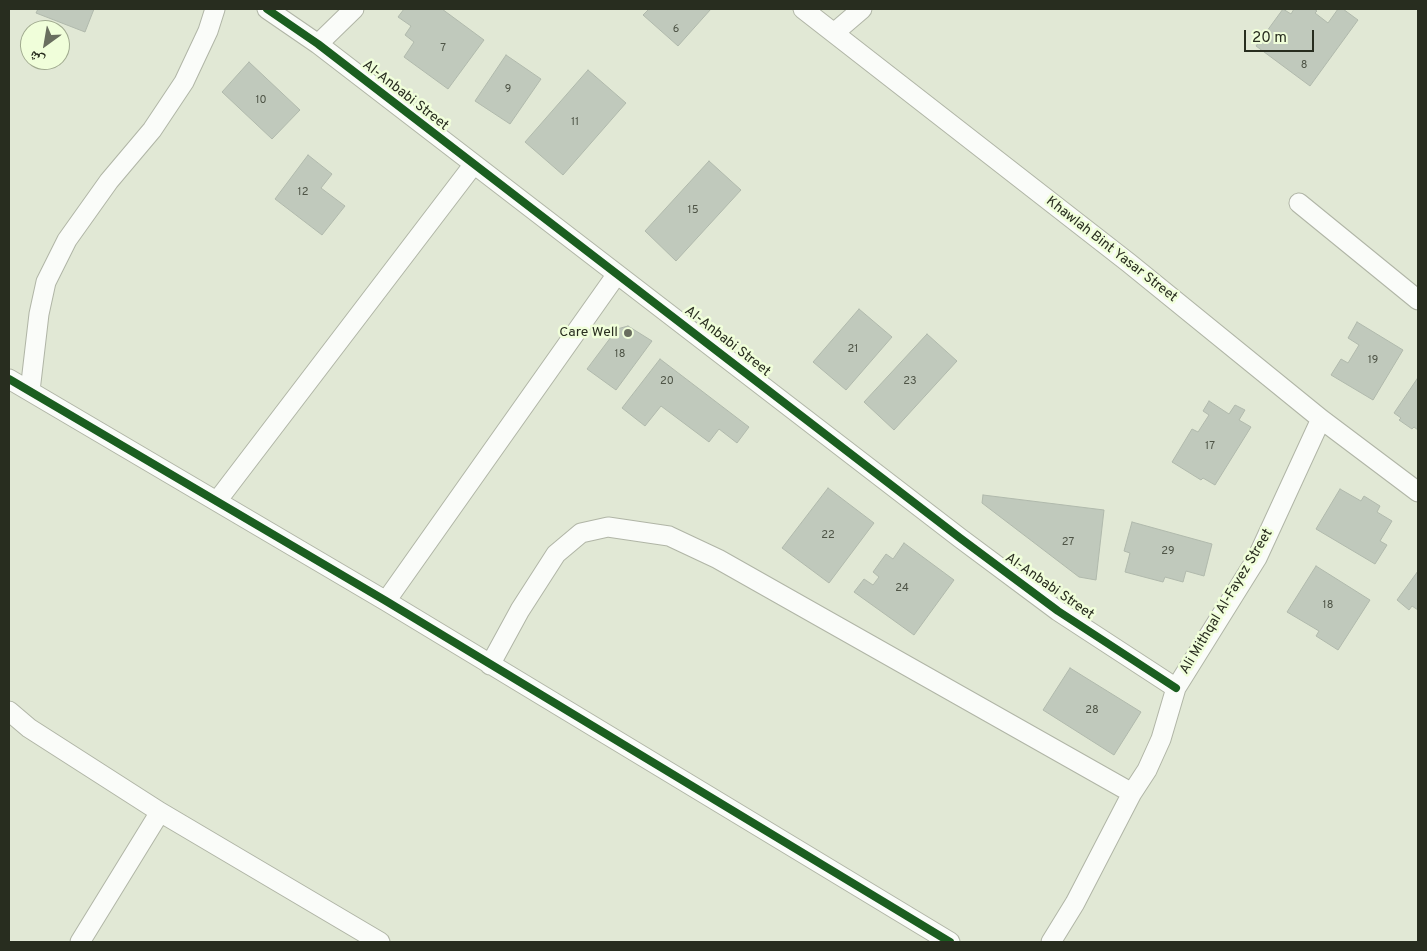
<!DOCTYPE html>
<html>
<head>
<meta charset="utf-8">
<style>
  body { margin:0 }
  #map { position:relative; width:1427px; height:951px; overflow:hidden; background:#e1e8d5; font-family:Overpass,"Noto Naskh Arabic",sans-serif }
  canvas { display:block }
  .frame { position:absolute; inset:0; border:10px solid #282d1f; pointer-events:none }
  .north { position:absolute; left:20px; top:20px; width:50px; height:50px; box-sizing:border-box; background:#f0feda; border:1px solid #a0aa8f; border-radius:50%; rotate:212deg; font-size:14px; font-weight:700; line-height:20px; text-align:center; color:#282d1f }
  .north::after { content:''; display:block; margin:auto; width:18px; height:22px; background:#696e5f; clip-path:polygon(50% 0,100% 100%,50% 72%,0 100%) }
  .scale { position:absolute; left:1244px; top:30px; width:70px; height:22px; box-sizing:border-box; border:2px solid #282d1f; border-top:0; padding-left:6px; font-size:15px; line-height:18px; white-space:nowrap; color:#282d1f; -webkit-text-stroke:4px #f0feda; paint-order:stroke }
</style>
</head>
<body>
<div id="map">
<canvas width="1427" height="951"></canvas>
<div class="frame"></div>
<div class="north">ش</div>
<div class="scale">20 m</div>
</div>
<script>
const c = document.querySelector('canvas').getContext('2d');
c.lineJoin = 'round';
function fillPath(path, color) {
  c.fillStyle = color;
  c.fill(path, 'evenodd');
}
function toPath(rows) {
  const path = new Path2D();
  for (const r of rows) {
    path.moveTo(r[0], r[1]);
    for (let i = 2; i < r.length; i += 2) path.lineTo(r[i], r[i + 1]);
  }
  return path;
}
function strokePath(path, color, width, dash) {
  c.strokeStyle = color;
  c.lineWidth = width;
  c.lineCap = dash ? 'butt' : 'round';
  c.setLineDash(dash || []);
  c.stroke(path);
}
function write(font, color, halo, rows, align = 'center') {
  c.font = font + ' Overpass,sans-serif';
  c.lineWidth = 5;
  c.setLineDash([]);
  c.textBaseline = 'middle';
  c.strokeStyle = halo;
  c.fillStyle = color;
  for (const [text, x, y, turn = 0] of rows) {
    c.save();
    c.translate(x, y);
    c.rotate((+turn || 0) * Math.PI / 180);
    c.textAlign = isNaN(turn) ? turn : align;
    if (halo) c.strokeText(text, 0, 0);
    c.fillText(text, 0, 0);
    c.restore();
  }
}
const building = toPath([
  [38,9,94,9,85,32,36,13,38,9],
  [404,9,442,9,484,40,448,89,404,57,414,42,405,35,411,26,398,17,404,9],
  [649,9,711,9,678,46,643,15,649,9],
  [1283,9,1291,14,1294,9,1314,9,1317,11,1315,13,1328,23,1338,9,1343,9,1358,20,1310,86,1256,46,1283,9],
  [506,55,541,79,510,124,475,101,506,55],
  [249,62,300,110,272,139,222,92,249,62],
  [588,70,626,103,563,175,525,142,588,70],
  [308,155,332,174,321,188,345,206,322,235,275,199,308,155],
  [709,161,741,190,676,261,645,231,709,161],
  [859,309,892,337,846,390,813,362,859,309],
  [1357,322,1403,350,1373,400,1331,375,1341,359,1348,363,1359,345,1348,338,1357,322],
  [628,326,652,341,616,390,587,369,617,329,628,326],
  [927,334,957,361,894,430,864,402,927,334],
  [660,359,749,427,737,443,719,429,709,442,661,406,645,426,622,408,660,359],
  [1417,379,1418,379,1418,430,1414,427,1412,429,1399,420,1401,418,1394,413,1417,379],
  [1209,401,1229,414,1235,405,1245,410,1239,420,1251,427,1215,485,1203,478,1201,480,1172,462,1192,429,1198,432,1209,415,1203,411,1209,401],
  [828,488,874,523,829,583,782,548,828,488],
  [1340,489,1361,501,1364,496,1380,506,1377,512,1392,521,1380,541,1387,545,1375,564,1316,529,1340,489],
  [983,495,1104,510,1096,580,1079,577,982,503,983,495],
  [1132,522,1212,544,1204,576,1186,571,1183,582,1165,577,1163,582,1125,572,1130,553,1124,551,1132,522],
  [904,543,954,580,914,635,854,592,864,579,873,585,879,577,873,572,886,554,893,559,904,543],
  [1316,566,1370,600,1338,650,1316,636,1319,631,1287,612,1316,566],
  [1418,571,1418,610,1412,606,1409,610,1397,600,1418,571],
  [1070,668,1141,712,1114,755,1043,710,1070,668]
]);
const minor = toPath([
  [267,9,318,44,960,538,1058,611,1176,688],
  [803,9,1129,263,1321,419,1418,492],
  [834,33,862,9],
  [318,44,354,9],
  [1299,203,1418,300],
  [9,379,386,601,950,942],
  [30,391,39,314,46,282,67,240,109,181,152,130,184,82,208,31,215,9],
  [217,501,474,164],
  [386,601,617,274],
  [490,665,520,610,556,554,581,533,608,527,669,536,718,559,1132,793],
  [9,711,29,728,160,812,380,942],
  [80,942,160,812],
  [1051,942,1075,903,1132,793,1147,770,1161,739,1176,688,1257,558,1321,419]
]);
const cycleway = toPath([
  [267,9,318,44,960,538,1058,611,1176,688],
  [9,379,386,601,950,942]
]);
const markers = [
  [628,333,5,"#696e5f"]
];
const numberNames = [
  ["6",676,30],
  ["7",443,49],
  ["8",1304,66],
  ["9",508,90],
  ["10",261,101],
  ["11",575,123],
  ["12",303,193],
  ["15",693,211],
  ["21",853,350],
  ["18",620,355],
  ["19",1373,361],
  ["20",667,382],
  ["23",910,382],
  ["17",1210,447],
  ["22",828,536],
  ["27",1068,543],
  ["29",1168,552],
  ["24",902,589],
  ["18",1328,606],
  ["28",1092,711]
];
const streetNames = [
  ["Al-Anbabi Street",405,96,38],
  ["Khawlah Bint Yasar Street",1111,250,38],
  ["Al-Anbabi Street",727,342,38],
  ["Al-Anbabi Street",1049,587,35],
  ["Ali Mithqal Al-Fayez Street",1227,602,-59]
];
const poiNames = [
  ["Care Well",618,333]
];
fillPath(building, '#c0c9bc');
strokePath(building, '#b0b9ac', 1);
strokePath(minor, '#b0b5a6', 21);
strokePath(minor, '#fafcf9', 19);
strokePath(cycleway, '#1b5e20', 8);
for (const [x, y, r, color] of markers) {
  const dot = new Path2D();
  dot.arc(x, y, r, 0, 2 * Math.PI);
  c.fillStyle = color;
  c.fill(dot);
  strokePath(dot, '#f0feda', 2);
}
write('11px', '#4e5446', null, numberNames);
write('14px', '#282d1f', '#f0feda', streetNames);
write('14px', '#282d1f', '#f0feda', poiNames, 'right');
</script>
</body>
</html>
